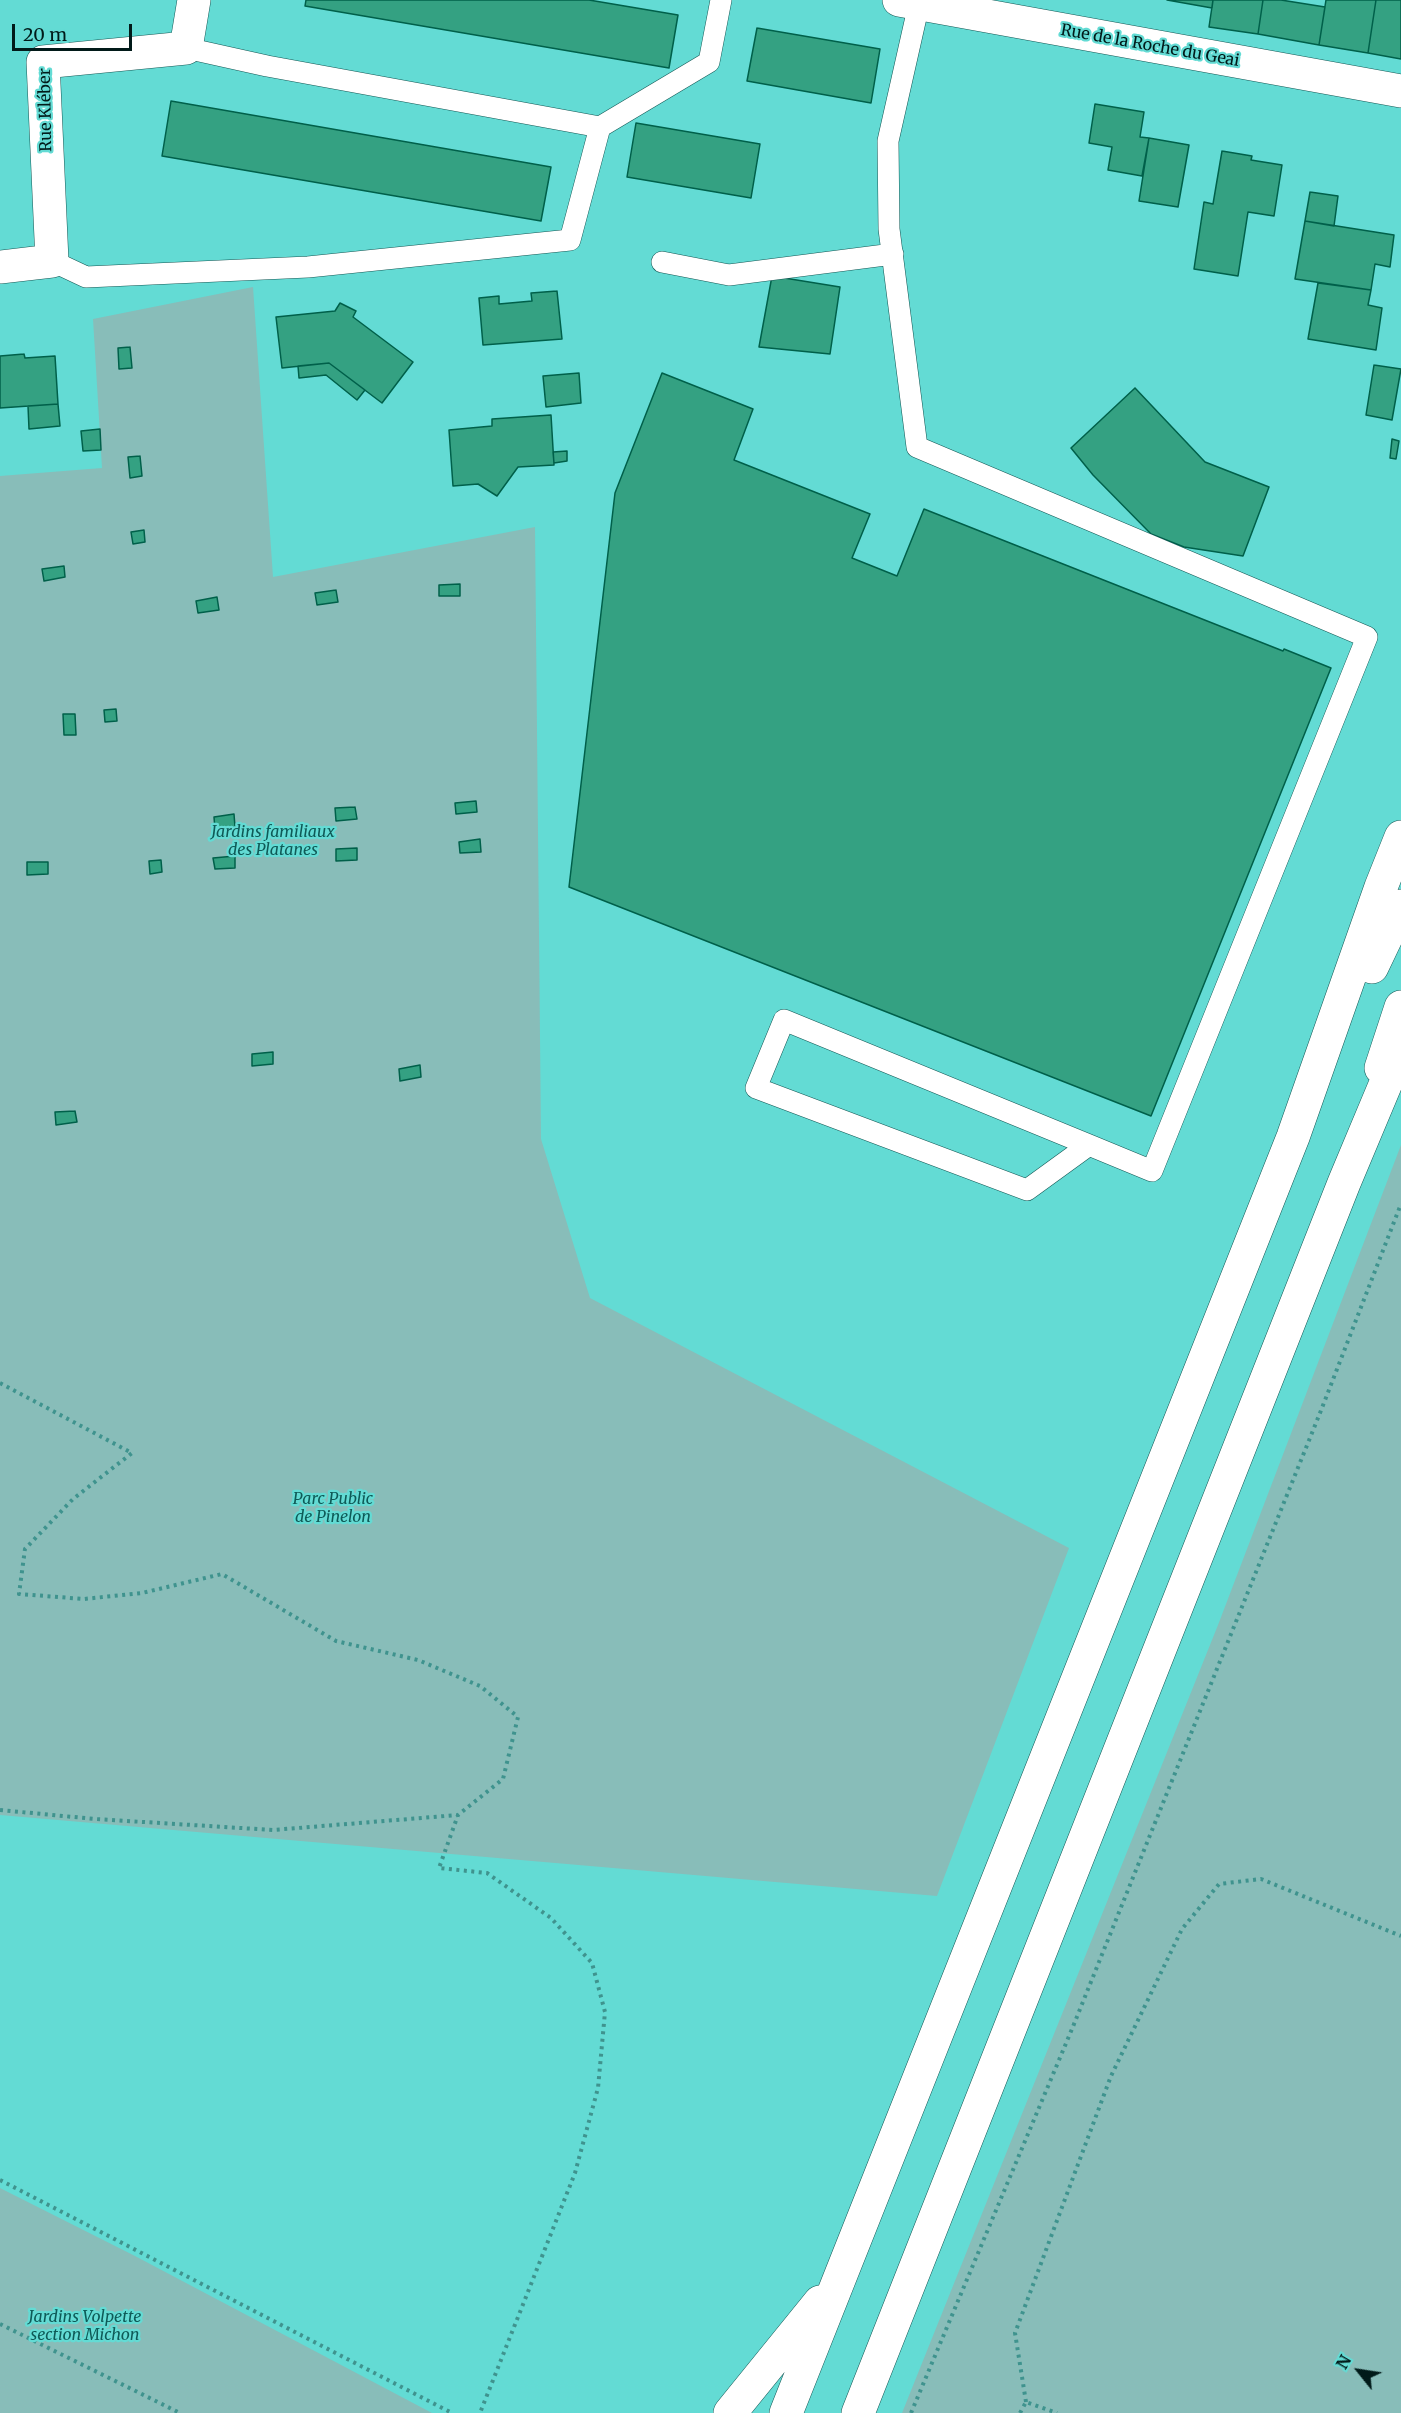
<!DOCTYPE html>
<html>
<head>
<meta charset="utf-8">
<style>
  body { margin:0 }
  #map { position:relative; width:1401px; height:2413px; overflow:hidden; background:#63dbd4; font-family:Merriweather,serif }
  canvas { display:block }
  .north { position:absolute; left:1329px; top:2341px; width:60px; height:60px; -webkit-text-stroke:4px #63dbd4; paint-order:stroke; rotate:300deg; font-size:16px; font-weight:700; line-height:24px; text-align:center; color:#011a19 }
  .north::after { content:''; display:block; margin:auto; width:21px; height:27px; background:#011a19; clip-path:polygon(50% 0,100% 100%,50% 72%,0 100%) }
  .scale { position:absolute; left:12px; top:24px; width:120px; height:27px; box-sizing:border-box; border:3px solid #011a19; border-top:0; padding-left:8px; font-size:18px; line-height:21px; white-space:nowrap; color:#011a19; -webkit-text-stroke:4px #63dbd4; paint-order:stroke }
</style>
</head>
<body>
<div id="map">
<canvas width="1401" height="2413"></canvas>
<div class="north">N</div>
<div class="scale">20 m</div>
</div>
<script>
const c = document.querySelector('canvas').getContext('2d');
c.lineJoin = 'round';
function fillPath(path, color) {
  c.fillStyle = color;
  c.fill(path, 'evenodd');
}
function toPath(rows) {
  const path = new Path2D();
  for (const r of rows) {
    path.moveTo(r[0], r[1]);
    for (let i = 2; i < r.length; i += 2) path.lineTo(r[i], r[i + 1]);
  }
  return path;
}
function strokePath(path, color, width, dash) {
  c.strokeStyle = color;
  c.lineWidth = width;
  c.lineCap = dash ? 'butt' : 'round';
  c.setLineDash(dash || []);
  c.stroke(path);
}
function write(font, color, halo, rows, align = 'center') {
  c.font = font + ' Merriweather,serif';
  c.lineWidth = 4.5;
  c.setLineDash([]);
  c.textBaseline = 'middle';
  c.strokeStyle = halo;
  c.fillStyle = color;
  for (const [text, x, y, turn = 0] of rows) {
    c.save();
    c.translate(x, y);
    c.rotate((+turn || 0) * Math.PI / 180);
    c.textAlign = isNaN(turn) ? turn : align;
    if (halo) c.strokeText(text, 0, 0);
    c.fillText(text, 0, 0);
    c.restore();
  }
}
const green = toPath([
  [253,287,273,577,535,527,541,1139,590,1298,1069,1548,937,1896,0,1815,0,476,102,468,93,319],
  [1401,1145,1401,2413,902,2413,1218,1625],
  [0,2188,135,2256,432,2413,0,2413]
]);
const building = toPath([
  [306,0,589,0,678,15,669,68,305,6,306,0],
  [1167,0,1213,0,1212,8,1167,0],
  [1213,0,1263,0,1258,34,1209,27,1213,0],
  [1263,0,1281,0,1325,7,1319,45,1258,34,1263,0],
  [1326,0,1376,0,1368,53,1319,45,1326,0],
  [1376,0,1401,0,1401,59,1368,53,1376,0],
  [757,28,880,49,871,103,747,81,757,28],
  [171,101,551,167,541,221,162,156,171,101],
  [1095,104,1144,112,1140,137,1149,138,1142,176,1108,170,1112,147,1089,143,1095,104],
  [636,123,760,144,751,198,627,177,636,123],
  [1149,138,1189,145,1178,207,1139,201,1149,138],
  [1222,151,1252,156,1251,160,1282,165,1274,216,1248,212,1238,276,1194,269,1204,202,1213,204,1222,151],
  [1310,192,1338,196,1334,226,1305,221,1310,192],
  [1305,221,1394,235,1390,267,1375,264,1371,290,1295,279,1305,221],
  [772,276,840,287,830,354,759,347,772,276],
  [1318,283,1371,290,1368,305,1382,308,1376,350,1308,339,1318,283],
  [557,291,562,339,483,345,479,298,499,296,499,304,532,301,531,293,557,291],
  [340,303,356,311,353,317,413,362,382,403,329,363,282,368,276,317,335,311,340,303],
  [130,347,132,368,119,369,118,348,130,347],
  [24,354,25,358,55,356,58,404,0,408,0,356,24,354],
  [329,363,365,390,357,400,326,375,299,378,298,366,329,363],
  [1374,365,1401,369,1392,420,1366,415,1374,365],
  [579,373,581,403,546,407,543,376,579,373],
  [662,373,753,409,734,460,870,514,852,558,897,576,924,509,1283,651,1284,649,1331,668,1151,1116,569,887,615,493,662,373],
  [1135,388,1205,462,1269,487,1243,556,1184,547,1151,534,1093,475,1071,448,1135,388],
  [58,404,60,426,29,429,28,406,58,404],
  [551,415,554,465,518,467,497,496,478,484,453,486,449,430,492,426,492,419,551,415],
  [100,429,101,450,83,451,81,431,100,429],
  [1392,439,1399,441,1396,459,1390,458,1392,439],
  [567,451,567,461,554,463,553,452,567,451],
  [140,456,142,476,130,478,128,457,140,456],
  [144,530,145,542,133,544,131,532,144,530],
  [64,566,65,577,44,581,42,569,64,566],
  [460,584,460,596,439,596,439,585,460,584],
  [336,590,338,602,317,605,315,593,336,590],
  [217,597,219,610,198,613,196,601,217,597],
  [116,709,117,721,105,722,104,710,116,709],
  [63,714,75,714,76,735,64,735,63,714],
  [476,801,477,812,456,814,455,803,476,801],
  [355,807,357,819,336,821,335,808,355,807],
  [234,814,235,827,215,830,214,817,234,814],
  [480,839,481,852,460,853,459,842,480,839],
  [357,848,357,860,336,861,336,849,357,848],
  [235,856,235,868,215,869,213,858,235,856],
  [161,860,162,872,150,874,149,861,161,860],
  [27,862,48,862,48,874,27,875,27,862],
  [273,1052,273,1064,252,1066,252,1054,273,1052],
  [420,1065,421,1077,400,1081,399,1069,420,1065],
  [75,1111,77,1122,56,1125,55,1112,75,1111]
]);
const path = toPath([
  [0,1383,132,1453,73,1499,25,1549,19,1594,84,1599,142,1593,222,1574,336,1641,418,1660,480,1686,518,1717,503,1779,458,1815,439,1868,487,1873,551,1918,592,1963,605,2012,598,2088,575,2173,480,2413],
  [0,1810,95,1819,273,1830,458,1815],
  [0,2180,452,2413],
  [0,2324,180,2413],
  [1026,2402,1015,2333,1111,2076,1182,1929,1219,1884,1261,1879,1401,1936],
  [911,2413,1072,2029,1320,1413,1401,1204],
  [1020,2413,1026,2402,1057,2413]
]);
const lane = toPath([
  [919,4,888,141,889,229,917,447,1367,637,1152,1171,1089,1145,784,1020,756,1088,1027,1190,1089,1145],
  [186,48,267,66,600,127],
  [52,261,86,277,308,267,570,240,600,127,709,62,721,0],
  [662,262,729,275,893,254]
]);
const street = toPath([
  [899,0,1401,91],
  [0,267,52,261,43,62,186,48,194,0]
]);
const secondary = toPath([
  [1372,967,1401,906],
  [1381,1068,1401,1007],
  [730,2413,820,2302],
  [786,2413,1293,1137,1381,887,1401,837],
  [858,2413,1344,1183,1401,1047]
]);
const streetNames = [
  ["Rue de la Roche du Geai",1150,46,10],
  ["Rue Kléber",46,110,-91]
];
const parkNames = [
  ["Jardins familiaux",273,832],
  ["des Platanes",273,850],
  ["Parc Public",333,1499],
  ["de Pinelon",333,1517],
  ["Jardins Volpette",85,2317],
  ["section Michon",85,2335]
];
fillPath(green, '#88bdb9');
fillPath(building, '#34a182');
strokePath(building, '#00604a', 1.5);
strokePath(lane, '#145855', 22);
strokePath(street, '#145855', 34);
strokePath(secondary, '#145855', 34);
strokePath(path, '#3f938e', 4, [3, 4.5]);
strokePath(lane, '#fff', 21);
strokePath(street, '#fff', 33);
strokePath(secondary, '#fff', 33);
write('16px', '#011a19', '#63dbd4', streetNames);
write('italic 16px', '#0f5a57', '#63dbd4', parkNames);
</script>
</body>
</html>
